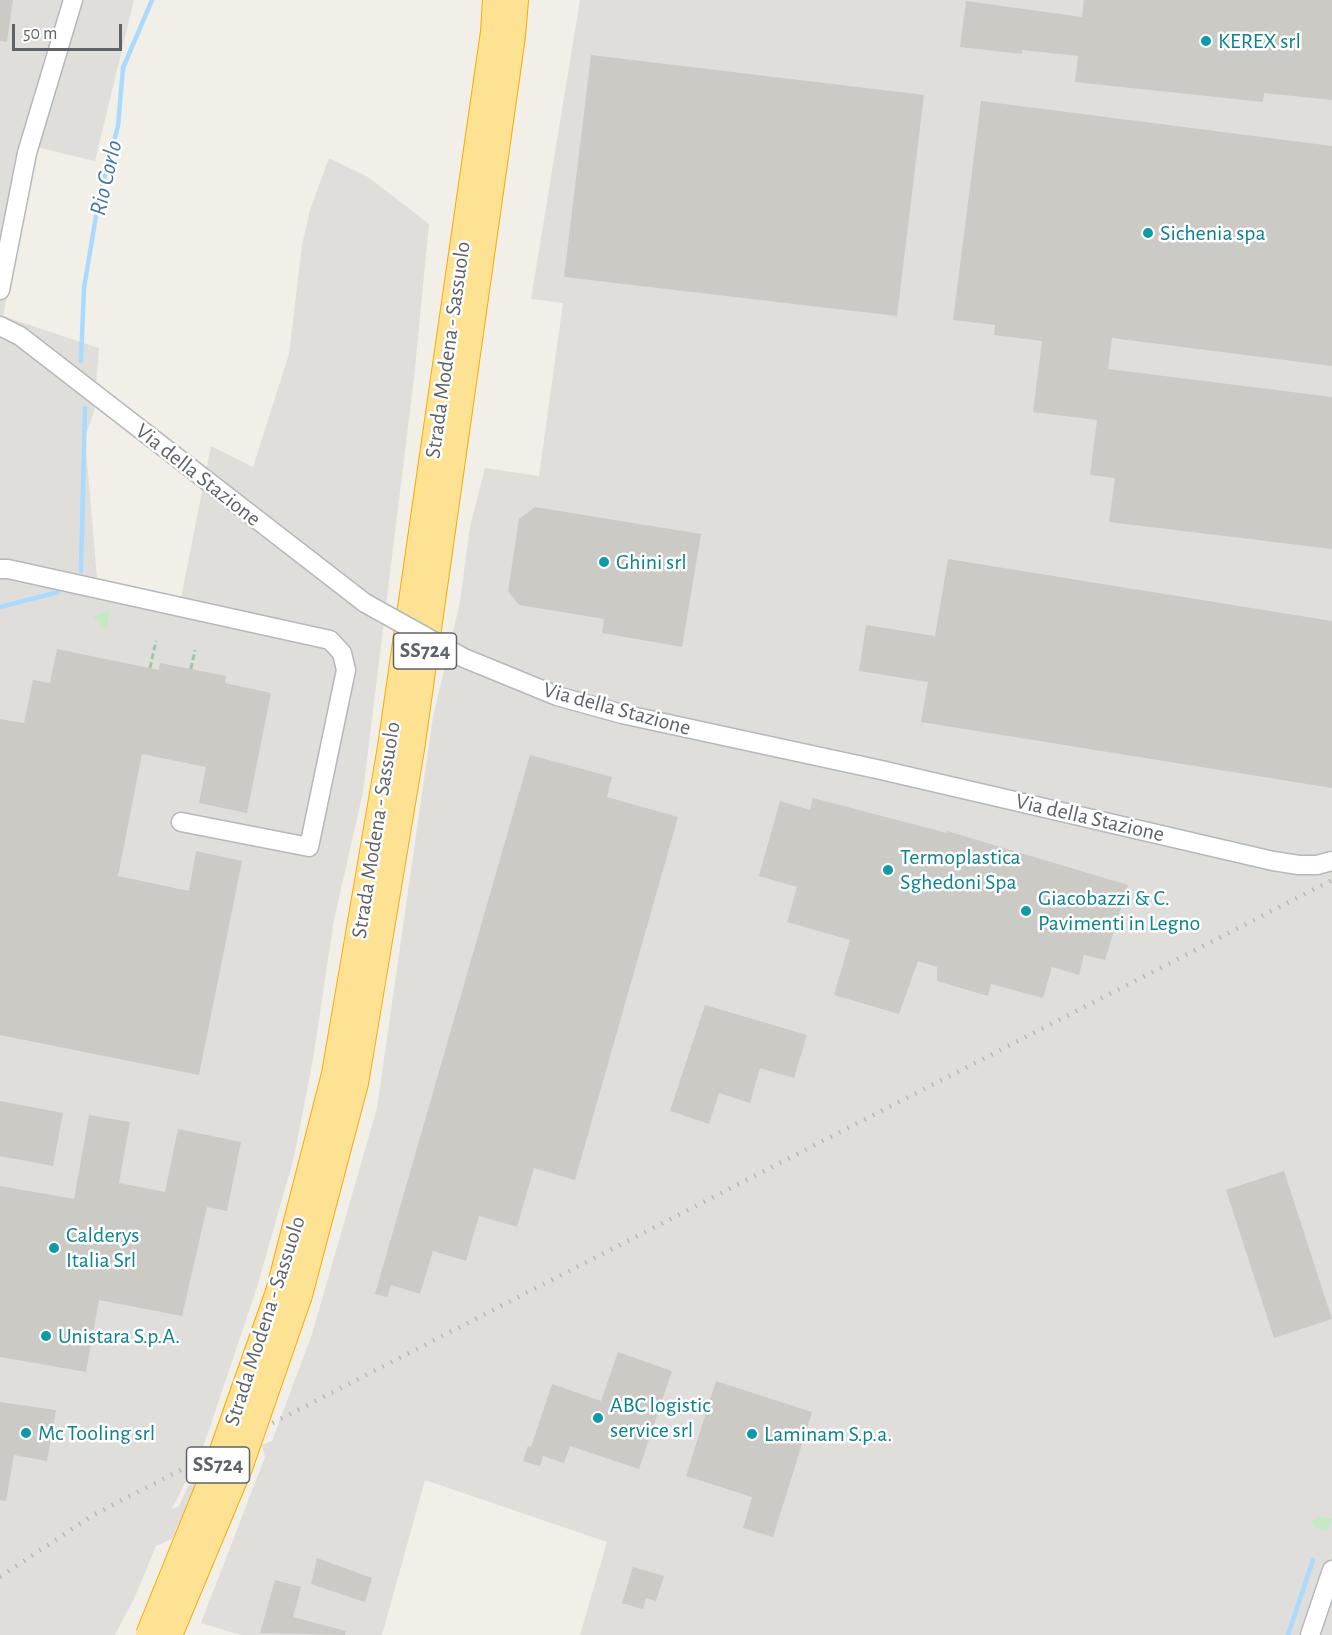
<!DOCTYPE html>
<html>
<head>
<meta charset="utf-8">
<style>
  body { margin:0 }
  #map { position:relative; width:1332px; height:1635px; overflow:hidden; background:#f1efe8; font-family:"Alegreya Sans",sans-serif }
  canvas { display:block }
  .scale { position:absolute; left:12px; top:24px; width:110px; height:27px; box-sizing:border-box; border:3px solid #5f6368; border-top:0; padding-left:8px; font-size:18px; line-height:21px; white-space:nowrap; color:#5f6368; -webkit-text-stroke:4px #fff; paint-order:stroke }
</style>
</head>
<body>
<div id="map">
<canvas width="1332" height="1635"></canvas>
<div class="scale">50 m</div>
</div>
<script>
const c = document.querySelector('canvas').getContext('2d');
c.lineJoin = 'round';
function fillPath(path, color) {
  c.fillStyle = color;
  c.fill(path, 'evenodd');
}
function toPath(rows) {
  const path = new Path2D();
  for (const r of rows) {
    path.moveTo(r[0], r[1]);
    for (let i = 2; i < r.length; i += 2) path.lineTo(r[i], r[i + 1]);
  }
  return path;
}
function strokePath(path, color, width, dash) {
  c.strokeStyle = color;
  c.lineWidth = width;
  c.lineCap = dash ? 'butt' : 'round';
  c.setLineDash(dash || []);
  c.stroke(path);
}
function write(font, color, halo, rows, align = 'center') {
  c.font = font + ' "Alegreya Sans",sans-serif';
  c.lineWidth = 5;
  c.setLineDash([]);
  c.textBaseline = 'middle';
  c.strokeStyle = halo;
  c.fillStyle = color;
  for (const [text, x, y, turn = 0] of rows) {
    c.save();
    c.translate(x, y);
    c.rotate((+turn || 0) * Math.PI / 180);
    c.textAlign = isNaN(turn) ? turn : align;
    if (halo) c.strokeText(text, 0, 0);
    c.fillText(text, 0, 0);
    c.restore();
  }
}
const industrial = toPath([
  [0,0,134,0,95,161,36,147,3,316,99,348,94,412,85,437,97,578,181,598,211,446,253,467,289,354,302,245,310,210,329,158,368,177,429,224,414,378,363,792,334,920,313,1059,294,1157,257,1287,213,1418,203,1447,172,1509,179,1506,188,1486,197,1482,172,1539,156,1546,134,1599,115,1635,0,1635],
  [580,0,1332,0,1332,1635,580,1635,607,1542,425,1480,382,1635,241,1635,201,1623,265,1457,262,1445,272,1441,312,1334,377,1108,433,717,460,602,470,526,485,468,539,476,563,303,531,299]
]);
const green = toPath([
  [109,610,107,630,93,617],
  [1320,1516,1332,1519,1328,1531,1316,1528,1311,1522]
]);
const stream = toPath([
  [81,361,84,288,99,198,118,126,123,68,152,0],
  [81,571,85,408],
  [0,607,58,592],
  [1288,1635,1313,1560]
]);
const building = toPath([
  [0,0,13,0,7,42,0,41],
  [1084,0,1332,0,1332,100,1264,93,1263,102,1075,82,1078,56,1022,50,1022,54,960,47,966,1,1082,17],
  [591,55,924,95,897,316,564,277],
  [981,101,1332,146,1332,366,1112,338,1108,369,1332,397,1332,549,1109,522,1115,478,1090,475,1097,420,1033,412,1042,341,994,335,995,325,953,320],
  [535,507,701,534,682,647,602,633,604,619,519,605,508,591,519,519],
  [948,559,1332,621,1332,788,921,722,928,682,859,671,866,625,935,636],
  [57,649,159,670,160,663,226,676,225,683,271,693,247,813,199,803,206,767,142,754,118,876,189,891,196,851,242,861,199,1075,0,1035,0,719,24,723,33,680,50,683],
  [530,755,612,777,607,797,678,817,575,1180,534,1168,517,1227,479,1216,466,1261,433,1251,420,1294,391,1285,387,1297,375,1294],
  [813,798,947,833,947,831,1128,885,1105,960,1084,955,1079,975,1052,967,1043,998,991,984,988,996,937,981,937,967,918,961,899,1014,834,995,850,940,787,922,797,887,759,876,780,801,810,810],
  [705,1005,807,1035,794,1078,760,1068,750,1103,719,1093,709,1124,670,1111],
  [0,1101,63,1113,53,1166,0,1156],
  [89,1115,130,1122,119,1183,165,1192,178,1129,241,1142,227,1211,207,1207,182,1316,99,1300,86,1372,0,1357,0,1186,74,1199],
  [1284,1171,1332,1319,1274,1338,1226,1190],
  [618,1352,672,1371,639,1469,570,1446,564,1463,543,1456,540,1466,523,1461,528,1446,531,1447,552,1384,601,1401],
  [716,1381,812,1412,773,1537,743,1528,752,1497,686,1476],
  [0,1402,56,1410,47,1461,14,1455,6,1501,0,1500],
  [317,1558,372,1578,365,1602,311,1584],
  [633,1567,664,1576,656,1601,646,1598,643,1609,622,1603],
  [275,1580,301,1587,293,1617,346,1631,345,1635,260,1633]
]);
const path = toPath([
  [150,668,156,641],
  [191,669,195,650]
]);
const minor = toPath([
  [0,290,27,153,73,0],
  [0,326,20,336,365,603],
  [0,569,8,569,330,640,342,653,346,670,309,847,181,822],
  [464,658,557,696,622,714,881,770,1273,861,1299,865,1317,865,1332,861],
  [1310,1635,1332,1570]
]);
const highway = toPath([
  [279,1292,335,1074,391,747,494,32,496,0],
  [299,1295,355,1083,411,749,512,36,515,0]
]);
const rail = toPath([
  [0,1577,93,1515,1332,880]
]);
const minorBridge = toPath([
  [365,603,464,658]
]);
const highwayBridge = toPath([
  [149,1635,219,1462,279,1292],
  [169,1635,240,1465,299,1295]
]);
const markers = [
  [1206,41,6,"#0f9aa8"],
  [1148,233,6,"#0f9aa8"],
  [604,562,6,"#0f9aa8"],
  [888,870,6,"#0f9aa8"],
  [1026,911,6,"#0f9aa8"],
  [54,1248,6,"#0f9aa8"],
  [46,1336,6,"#0f9aa8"],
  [598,1418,6,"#0f9aa8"],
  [26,1433,6,"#0f9aa8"],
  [752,1434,6,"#0f9aa8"]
];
const shields = [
  [425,651,63],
  [218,1465,63]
];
const shieldNames = [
  ["SS724",425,651],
  ["SS724",218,1465]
];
const cultureNames = [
  ["KEREX srl",1218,41],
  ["Sichenia spa",1160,233],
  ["Ghini srl",616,562],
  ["Termoplastica",900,857],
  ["Sghedoni Spa",900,882],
  ["Giacobazzi & C.",1038,898],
  ["Pavimenti in Legno",1038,923],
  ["Calderys",66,1235],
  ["Italia Srl",66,1260],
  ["Unistara S.p.A.",58,1336],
  ["ABC logistic",610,1405],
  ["service srl",610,1430],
  ["Mc Tooling srl",38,1433],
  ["Laminam S.p.a.",764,1434]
];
const streetNames = [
  ["Strada Modena - Sassuolo",448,350,-82],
  ["Via della Stazione",198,475,38],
  ["Via della Stazione",617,709,15],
  ["Via della Stazione",1090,818,13],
  ["Strada Modena - Sassuolo",376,830,-81],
  ["Strada Modena - Sassuolo",265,1321,-72]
];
const waterNames = [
  ["Rio Corlo",106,178,-77]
];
fillPath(industrial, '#e0deda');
fillPath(green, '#c5e8c5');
strokePath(stream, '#aadaff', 4.5);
fillPath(building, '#cccac5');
strokePath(minor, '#b5b8bc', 21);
strokePath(highway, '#f9ab00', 28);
strokePath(path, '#9cc7a9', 3, [6, 3]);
strokePath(minor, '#fff', 18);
strokePath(highway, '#fde293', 26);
strokePath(rail, '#b6b7b8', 4.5, [1.5, 8]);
strokePath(minorBridge, '#b5b8bc', 21, []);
strokePath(highwayBridge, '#f9ab00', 28, []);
strokePath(minorBridge, '#fff', 18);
strokePath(highwayBridge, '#fde293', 26);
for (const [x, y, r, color] of markers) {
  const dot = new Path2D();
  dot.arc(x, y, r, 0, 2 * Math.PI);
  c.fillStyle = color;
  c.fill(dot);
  strokePath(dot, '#fff', 2);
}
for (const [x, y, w] of shields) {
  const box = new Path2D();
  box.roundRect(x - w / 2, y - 18, w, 36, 4.5);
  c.fillStyle = '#fff';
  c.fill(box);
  strokePath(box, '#5f6368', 1.5);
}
write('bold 21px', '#5f6368', null, shieldNames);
write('22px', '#0d838f', '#fff', cultureNames, 'left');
write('22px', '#5f6368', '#fff', streetNames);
write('italic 24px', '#4174aa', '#fff', waterNames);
</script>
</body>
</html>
